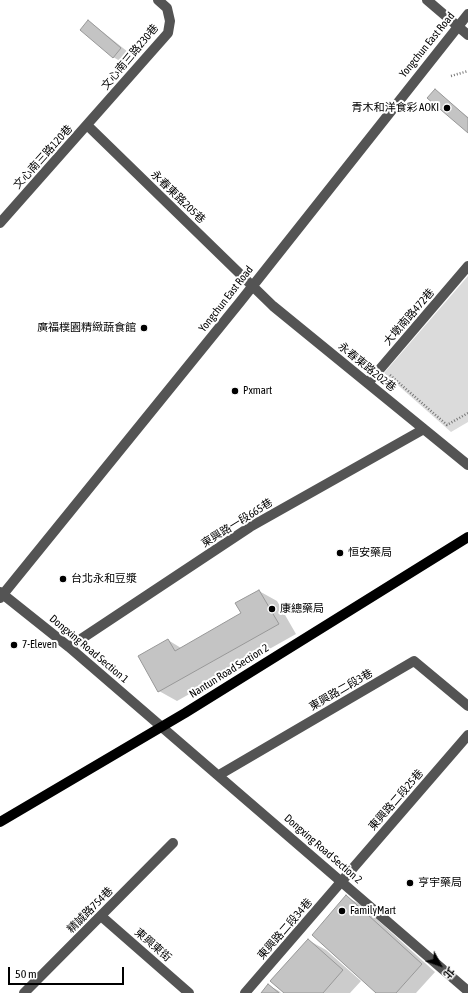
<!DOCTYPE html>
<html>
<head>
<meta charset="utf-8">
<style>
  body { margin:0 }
  #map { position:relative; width:468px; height:993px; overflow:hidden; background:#fff; font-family:"Asap Condensed","Noto Sans TC",sans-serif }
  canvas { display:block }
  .north { position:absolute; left:420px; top:945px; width:40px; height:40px; -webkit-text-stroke:3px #fff; paint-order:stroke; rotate:131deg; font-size:11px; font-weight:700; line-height:16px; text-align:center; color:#000 }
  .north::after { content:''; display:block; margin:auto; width:14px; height:18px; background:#000; clip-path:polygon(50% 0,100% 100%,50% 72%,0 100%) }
  .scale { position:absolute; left:8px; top:967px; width:116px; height:18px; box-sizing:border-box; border:2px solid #000; border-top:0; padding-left:5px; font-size:12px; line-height:14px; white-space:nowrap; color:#000; -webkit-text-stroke:3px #fff; paint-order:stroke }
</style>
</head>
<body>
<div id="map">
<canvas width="468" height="993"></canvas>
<div class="north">北</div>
<div class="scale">50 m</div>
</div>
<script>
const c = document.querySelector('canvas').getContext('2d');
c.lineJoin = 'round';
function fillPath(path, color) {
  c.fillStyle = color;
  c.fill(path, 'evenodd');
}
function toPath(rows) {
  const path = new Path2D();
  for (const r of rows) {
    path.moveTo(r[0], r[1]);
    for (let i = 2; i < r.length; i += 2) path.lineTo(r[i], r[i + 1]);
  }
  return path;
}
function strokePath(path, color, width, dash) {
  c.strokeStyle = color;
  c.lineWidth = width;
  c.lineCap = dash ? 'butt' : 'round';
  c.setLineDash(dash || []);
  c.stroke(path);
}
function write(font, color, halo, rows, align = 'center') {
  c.font = font + ' "Asap Condensed","Noto Sans TC",sans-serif';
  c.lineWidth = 4;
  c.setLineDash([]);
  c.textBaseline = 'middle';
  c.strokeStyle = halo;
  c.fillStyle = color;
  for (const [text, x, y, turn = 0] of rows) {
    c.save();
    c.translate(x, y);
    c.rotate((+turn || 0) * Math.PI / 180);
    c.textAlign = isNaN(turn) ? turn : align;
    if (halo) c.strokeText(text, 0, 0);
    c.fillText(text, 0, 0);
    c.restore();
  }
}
const green = toPath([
  [468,276,468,422,451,432,384,373]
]);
const shadow = toPath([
  [89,21,128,52,120,61,113,57],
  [435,91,468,117,468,132],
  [259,591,277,601,296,634,177,701,159,691,168,640,181,648,243,613,237,603],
  [346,897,360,904,435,972,416,993,377,993],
  [308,940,326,950,361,981,350,993,285,993],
  [268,985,279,991,281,993,262,993]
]);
const building = toPath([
  [88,20,121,48,113,58,80,30,88,20],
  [435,89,468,118,468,133,427,98,435,89],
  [259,590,279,624,158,692,138,656,168,639,175,651,241,613,235,603,259,590],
  [346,895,422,964,396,993,376,993,312,935,346,895],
  [308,939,343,970,323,993,284,993,270,981,308,939],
  [268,984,279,993,261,993,268,984]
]);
const path = toPath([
  [451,76,468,71],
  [390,375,447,425,468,413]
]);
const minor = toPath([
  [427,0,468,35],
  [87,125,273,306,468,465],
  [0,223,168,33,170,21,167,8,158,0],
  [368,383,468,266],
  [0,592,69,647,468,991],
  [0,598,240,302,468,14],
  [69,647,250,527,424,429],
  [219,775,414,661,468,706],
  [101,916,189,993],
  [24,993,173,843],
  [245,993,468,735]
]);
const major = toPath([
  [0,822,185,713,468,537]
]);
const markers = [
  [447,108,4,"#000"],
  [144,328,4,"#000"],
  [235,391,4,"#000"],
  [340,553,4,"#000"],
  [63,579,4,"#000"],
  [272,609,4,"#000"],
  [14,645,4,"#000"],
  [410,883,4,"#000"],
  [342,911,4,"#000"]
];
const streetNames = [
  ["Yongchun East Road",427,45,-51],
  ["文心南三路230巷",130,57,-50],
  ["文心南三路120巷",43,157,-48],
  ["永春東路205巷",178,197,44],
  ["Yongchun East Road",226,299,-52],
  ["大墩南路472巷",409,317,-49],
  ["永春東路202巷",367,367,39],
  ["東興路一段665巷",237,523,-32],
  ["Dongxing Road Section 1",89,649,40],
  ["Nantun Road Section 2",229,671,-32],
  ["東興路二段3巷",341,690,-30],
  ["東興路二段25巷",396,800,-49],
  ["Dongxing Road Section 2",323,849,41],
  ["精誠路754巷",90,910,-45],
  ["東興路二段34巷",285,929,-49],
  ["東興東街",153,945,41]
];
const poiNames = [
  ["青木和洋食彩 AOKI",439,108,"right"],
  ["廣福樸園精緻蔬食館",136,328,"right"],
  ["Pxmart",243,391],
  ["恒安藥局",348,553],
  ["台北永和豆漿",71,579],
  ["康總藥局",280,609],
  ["7-Eleven",22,645],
  ["亨宇藥局",418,883],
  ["FamilyMart",350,911]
];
fillPath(green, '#dbdbdb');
fillPath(shadow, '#0003');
fillPath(building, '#c4c4c4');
strokePath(building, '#989898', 1);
strokePath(path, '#767676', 2.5, [1, 2]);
strokePath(minor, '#545454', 10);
strokePath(major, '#000', 10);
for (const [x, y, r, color] of markers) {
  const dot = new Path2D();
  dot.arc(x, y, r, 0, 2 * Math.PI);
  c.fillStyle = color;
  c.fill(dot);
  strokePath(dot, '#fff', 1.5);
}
write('11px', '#000', '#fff', streetNames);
write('11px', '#000', '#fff', poiNames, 'left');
</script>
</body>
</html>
